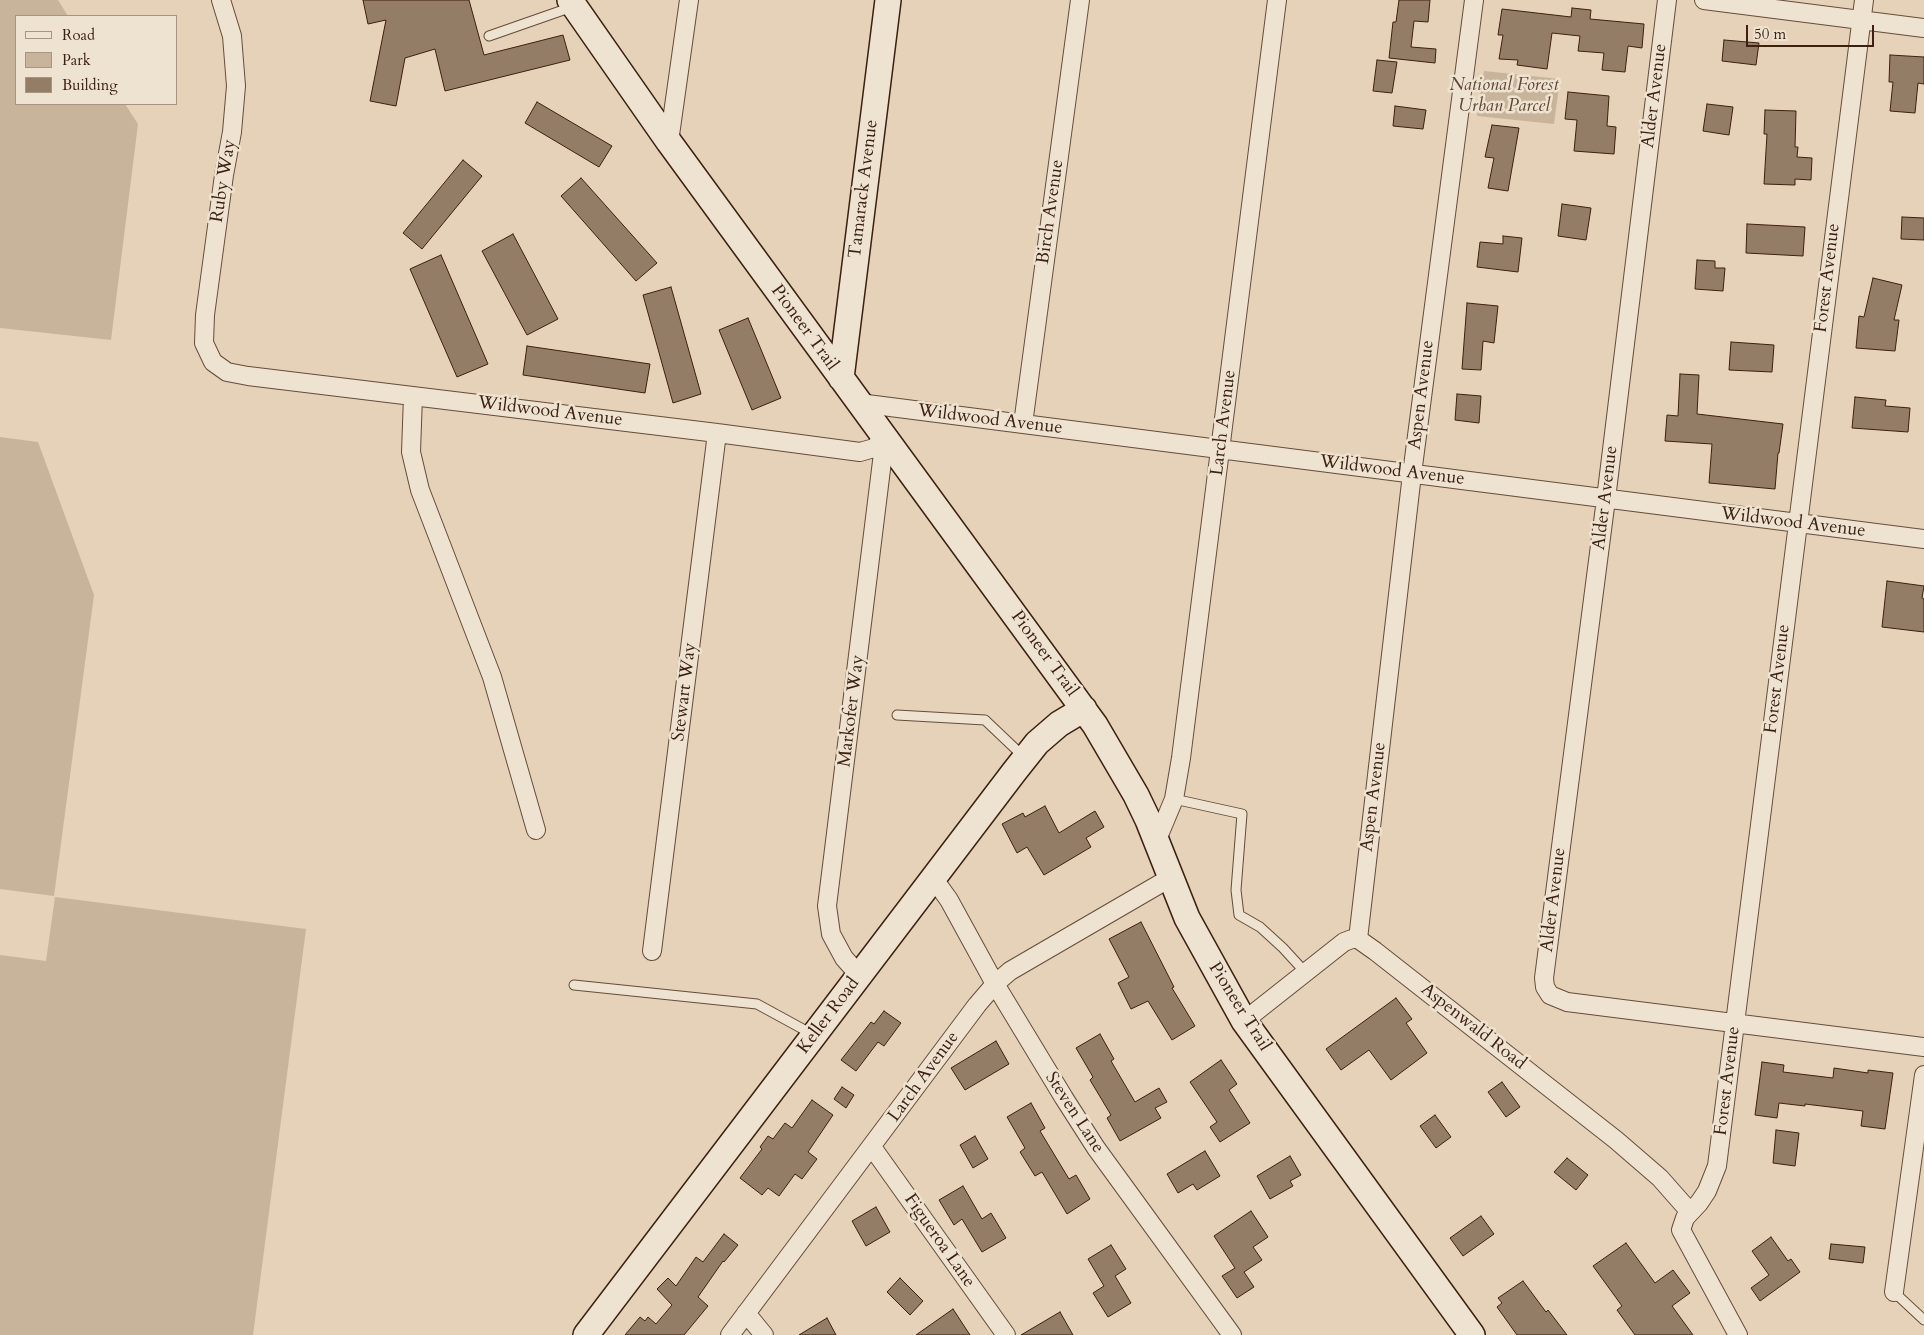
<!DOCTYPE html>
<html>
<head>
<meta charset="utf-8">
<style>
  body { margin:0 }
  #map { position:relative; width:1924px; height:1335px; overflow:hidden; background:#e5d2b8; font-family:Cardo,serif }
  canvas { display:block }
  .legend { position:absolute; left:15px; top:15px; width:162px; height:90px; box-sizing:border-box; background:#eee2d1; border:1px solid #a79484; margin:0; padding:6px 9px; list-style:none; font-size:15px; color:#3c2010 }
  .legend li { display:flex; align-items:center; gap:10px; height:25px }
  .legend b { width:25px; border:1px solid #a79484 }
  .scale { position:absolute; left:1746px; top:25px; width:128px; height:22px; box-sizing:border-box; border:2px solid #3c2010; border-top:0; padding-left:6px; font-size:15px; line-height:18px; white-space:nowrap; color:#3c2010; -webkit-text-stroke:4px #eee2d1; paint-order:stroke }
</style>
</head>
<body>
<div id="map">
<canvas width="1924" height="1335"></canvas>
<ul class="legend">
<li><b style="height:6px;background:#eee2d1"></b>Road</li>
<li><b style="height:14px;background:#c8b49b"></b>Park</li>
<li><b style="height:14px;background:#947d67"></b>Building</li>
</ul>
<div class="scale">50 m</div>
</div>
<script>
const c = document.querySelector('canvas').getContext('2d');
c.lineJoin = 'round';
function fillPath(path, color) {
  c.fillStyle = color;
  c.fill(path, 'evenodd');
}
function toPath(rows) {
  const path = new Path2D();
  for (const r of rows) {
    path.moveTo(r[0], r[1]);
    for (let i = 2; i < r.length; i += 2) path.lineTo(r[i], r[i + 1]);
  }
  return path;
}
function strokePath(path, color, width, dash) {
  c.strokeStyle = color;
  c.lineWidth = width;
  c.lineCap = dash ? 'butt' : 'round';
  c.setLineDash(dash || []);
  c.stroke(path);
}
function write(font, color, halo, rows, align = 'center') {
  c.font = font + ' Cardo,serif';
  c.lineWidth = 5;
  c.setLineDash([]);
  c.textBaseline = 'middle';
  c.strokeStyle = halo;
  c.fillStyle = color;
  for (const [text, x, y, turn = 0] of rows) {
    c.save();
    c.translate(x, y);
    c.rotate((+turn || 0) * Math.PI / 180);
    c.textAlign = isNaN(turn) ? turn : align;
    if (halo) c.strokeText(text, 0, 0);
    c.fillText(text, 0, 0);
    c.restore();
  }
}
const green = toPath([
  [0,0,58,0,68,16,16,16,16,104,125,104,138,124,111,340,0,328],
  [1484,71,1560,79,1554,124,1477,116],
  [0,437,38,442,94,595,54,896,0,889],
  [55,897,306,929,253,1335,0,1335,0,955,46,961]
]);
const building = toPath([
  [363,0,469,0,484,55,563,35,570,60,445,91,435,49,405,58,396,106,370,101,386,20,368,24,363,0],
  [1399,0,1430,0,1428,22,1414,21,1411,47,1436,49,1435,63,1389,58,1393,22,1396,22,1399,0],
  [1572,8,1591,10,1590,19,1644,24,1642,48,1628,46,1625,72,1602,70,1604,53,1578,51,1580,36,1552,33,1547,69,1517,65,1518,60,1499,59,1503,35,1498,35,1502,9,1571,17,1572,8],
  [1724,40,1759,43,1756,65,1722,61,1724,40],
  [1890,55,1924,57,1924,84,1918,83,1915,113,1890,111,1893,82,1889,82,1890,55],
  [1377,60,1397,62,1392,93,1373,91,1377,60],
  [1568,92,1609,96,1607,126,1616,127,1614,154,1574,151,1577,120,1565,119,1568,92],
  [537,102,612,146,599,167,525,123,537,102],
  [1707,104,1733,107,1729,135,1703,131,1707,104],
  [1395,106,1426,110,1423,129,1393,126,1395,106],
  [1765,110,1796,111,1795,147,1798,147,1797,157,1812,158,1811,180,1795,179,1795,185,1764,184,1767,134,1764,134,1765,110],
  [1492,125,1519,128,1508,191,1488,188,1494,158,1485,157,1492,125],
  [463,160,482,176,422,249,403,233,463,160],
  [581,178,657,263,636,281,561,196,581,178],
  [1562,204,1591,208,1586,240,1558,236,1562,204],
  [1902,217,1924,218,1924,240,1901,239,1902,217],
  [1747,224,1805,227,1803,256,1746,253,1747,224],
  [513,234,558,319,527,335,482,251,513,234],
  [1503,236,1522,238,1518,272,1477,267,1480,242,1503,244,1503,236],
  [441,255,488,364,457,377,410,269,441,255],
  [1697,260,1715,261,1715,268,1725,268,1723,291,1695,289,1697,260],
  [1873,278,1902,285,1894,320,1899,320,1895,351,1856,348,1859,316,1864,317,1873,278],
  [671,287,701,394,673,403,643,295,671,287],
  [1467,303,1498,306,1494,343,1483,341,1481,370,1462,369,1467,303],
  [748,318,781,398,752,410,719,330,748,318],
  [1731,342,1774,345,1772,372,1729,370,1731,342],
  [527,346,650,364,645,393,523,375,527,346],
  [1680,374,1699,375,1697,414,1783,424,1779,453,1778,453,1775,489,1709,483,1712,444,1665,441,1667,415,1678,416,1680,374],
  [1457,394,1481,396,1479,423,1455,420,1457,394],
  [1855,397,1886,400,1885,406,1910,408,1908,432,1852,428,1855,397],
  [1887,581,1924,586,1922,598,1924,599,1924,632,1882,627,1887,581],
  [1045,806,1059,833,1095,811,1104,827,1086,838,1091,847,1044,875,1027,847,1017,853,1002,824,1023,813,1025,817,1045,806],
  [1141,922,1174,987,1172,988,1195,1026,1172,1040,1148,1001,1131,1009,1118,983,1129,977,1109,939,1141,922],
  [1396,998,1412,1019,1406,1023,1427,1053,1391,1080,1369,1050,1341,1070,1326,1049,1396,998],
  [884,1011,901,1023,884,1046,878,1042,856,1071,841,1060,871,1022,874,1024,884,1011],
  [1100,1034,1114,1059,1111,1061,1135,1102,1159,1088,1167,1102,1155,1108,1161,1118,1120,1141,1107,1118,1111,1115,1090,1080,1093,1077,1076,1048,1100,1034],
  [996,1041,1009,1064,965,1090,951,1068,996,1041],
  [1221,1060,1237,1084,1229,1090,1250,1123,1220,1142,1210,1127,1217,1122,1190,1082,1221,1060],
  [1762,1062,1784,1065,1783,1072,1833,1078,1834,1068,1868,1073,1868,1070,1893,1073,1885,1129,1861,1126,1863,1111,1805,1104,1805,1106,1779,1103,1777,1118,1755,1115,1762,1062],
  [1502,1082,1520,1107,1506,1117,1488,1092,1502,1082],
  [842,1087,854,1095,846,1108,834,1099,842,1087],
  [812,1100,833,1115,808,1152,817,1159,802,1179,795,1174,779,1196,768,1188,762,1195,740,1178,762,1149,760,1147,768,1136,773,1139,785,1123,792,1128,812,1100],
  [1031,1103,1045,1128,1040,1131,1069,1179,1076,1175,1090,1199,1067,1214,1042,1172,1035,1176,1020,1152,1025,1148,1007,1117,1031,1103],
  [1435,1115,1451,1137,1436,1148,1420,1126,1435,1115],
  [1776,1130,1799,1133,1795,1166,1773,1163,1776,1130],
  [975,1136,988,1159,973,1168,960,1145,975,1136],
  [1205,1151,1220,1176,1197,1190,1193,1184,1178,1193,1167,1174,1205,1151],
  [1290,1156,1301,1175,1290,1181,1293,1186,1270,1199,1257,1176,1290,1156],
  [1567,1158,1588,1175,1576,1190,1554,1172,1567,1158],
  [963,1186,982,1219,991,1213,1006,1238,982,1252,962,1219,954,1225,939,1200,963,1186],
  [876,1207,890,1232,866,1246,852,1221,876,1207],
  [1251,1211,1268,1237,1253,1247,1262,1260,1244,1272,1254,1287,1237,1298,1222,1276,1235,1268,1214,1236,1251,1211],
  [1481,1216,1494,1234,1463,1256,1450,1238,1481,1216],
  [724,1234,738,1245,724,1262,723,1261,698,1297,708,1306,684,1335,625,1335,640,1317,645,1321,648,1317,656,1324,672,1305,657,1289,668,1278,676,1286,696,1257,703,1262,724,1234],
  [1771,1237,1788,1261,1791,1259,1800,1272,1760,1301,1751,1288,1769,1275,1752,1251,1771,1237],
  [1626,1243,1655,1283,1673,1270,1690,1293,1672,1306,1693,1335,1635,1335,1617,1310,1622,1306,1593,1266,1626,1243],
  [1831,1244,1865,1247,1863,1263,1829,1259,1831,1244],
  [1111,1245,1126,1269,1115,1276,1131,1303,1108,1317,1093,1293,1104,1286,1088,1259,1111,1245],
  [900,1278,923,1301,910,1315,887,1292,900,1278],
  [1523,1281,1546,1312,1548,1310,1567,1335,1517,1335,1497,1307,1502,1303,1498,1298,1523,1281],
  [953,1309,970,1335,916,1335,953,1309],
  [1060,1312,1073,1335,1021,1335,1060,1312],
  [827,1318,836,1335,799,1335,827,1318]
]);
const lane = toPath([
  [489,36,572,7],
  [897,715,985,720,1025,758],
  [1174,799,1242,814,1236,890,1239,915,1260,927,1283,948,1305,972],
  [574,985,757,1004,812,1034],
  [1894,1292,1924,1320]
]);
const street = toPath([
  [221,0,232,36,236,86,232,132,224,175,205,315,204,343,213,362,227,372,248,376,717,433,860,452,874,448,885,437],
  [1667,0,1606,499,1544,978,1545,987,1550,995,1567,1002,1924,1047],
  [1704,0,1924,28],
  [669,142,689,0],
  [413,396,411,452,420,490,492,677,536,830],
  [859,403,1924,539],
  [1023,424,1080,0],
  [1156,842,1174,799,1181,758,1277,0],
  [934,879,949,900,995,984,1064,1098,1096,1148,1232,1335],
  [1358,939,1412,474,1474,0],
  [652,951,717,433],
  [860,976,844,958,831,934,827,906,885,437],
  [1244,1021,1344,942,1352,939,1358,939,1375,951,1616,1140,1660,1178,1690,1212],
  [872,1147,1006,1335],
  [1894,1292,1924,1075],
  [746,1313,764,1335],
  [730,1335,977,1005,995,984,1010,971,1170,878],
  [1738,1335,1681,1230,1685,1218,1699,1203,1707,1191,1717,1166,1864,0]
]);
const secondary = toPath([
  [570,0,669,142,1095,725,1136,795,1148,820,1187,918,1244,1021,1472,1335],
  [841,378,888,0],
  [586,1335,1014,772,1037,743,1059,724,1084,709]
]);
const parkNames = [
  ["National Forest",1504,86],
  ["Urban Parcel",1504,107]
];
const streetNames = [
  ["Alder Avenue",1655,96,-83],
  ["Ruby Way",224,181,-81],
  ["Tamarack Avenue",864,189,-83],
  ["Birch Avenue",1051,212,-82],
  ["Forest Avenue",1828,278,-83],
  ["Pioneer Trail",804,328,54],
  ["Aspen Avenue",1422,395,-83],
  ["Wildwood Avenue",550,412,7],
  ["Wildwood Avenue",990,420,7],
  ["Larch Avenue",1224,423,-83],
  ["Wildwood Avenue",1392,471,7],
  ["Alder Avenue",1606,498,-83],
  ["Wildwood Avenue",1793,523,7],
  ["Pioneer Trail",1044,654,54],
  ["Forest Avenue",1778,679,-83],
  ["Stewart Way",685,692,-83],
  ["Markofer Way",852,711,-83],
  ["Aspen Avenue",1374,797,-83],
  ["Alder Avenue",1554,900,-83],
  ["Pioneer Trail",1239,1007,58],
  ["Keller Road",829,1016,-53],
  ["Aspenwald Road",1473,1027,38],
  ["Larch Avenue",924,1077,-54],
  ["Forest Avenue",1728,1081,-83],
  ["Steven Lane",1074,1113,57],
  ["Figueroa Lane",939,1241,55]
];
fillPath(green, '#c8b49b');
fillPath(building, '#947d67');
strokePath(building, '#3c2010', 1);
strokePath(lane, '#664c3a', 11);
strokePath(street, '#664c3a', 20);
strokePath(secondary, '#3c2010', 28);
strokePath(lane, '#eee2d1', 9);
strokePath(street, '#eee2d1', 18);
strokePath(secondary, '#eee2d1', 25);
write('italic 18px', '#5f4533', '#eee2d1', parkNames);
write('18px', '#3c2010', '#eee2d1', streetNames);
</script>
</body>
</html>
